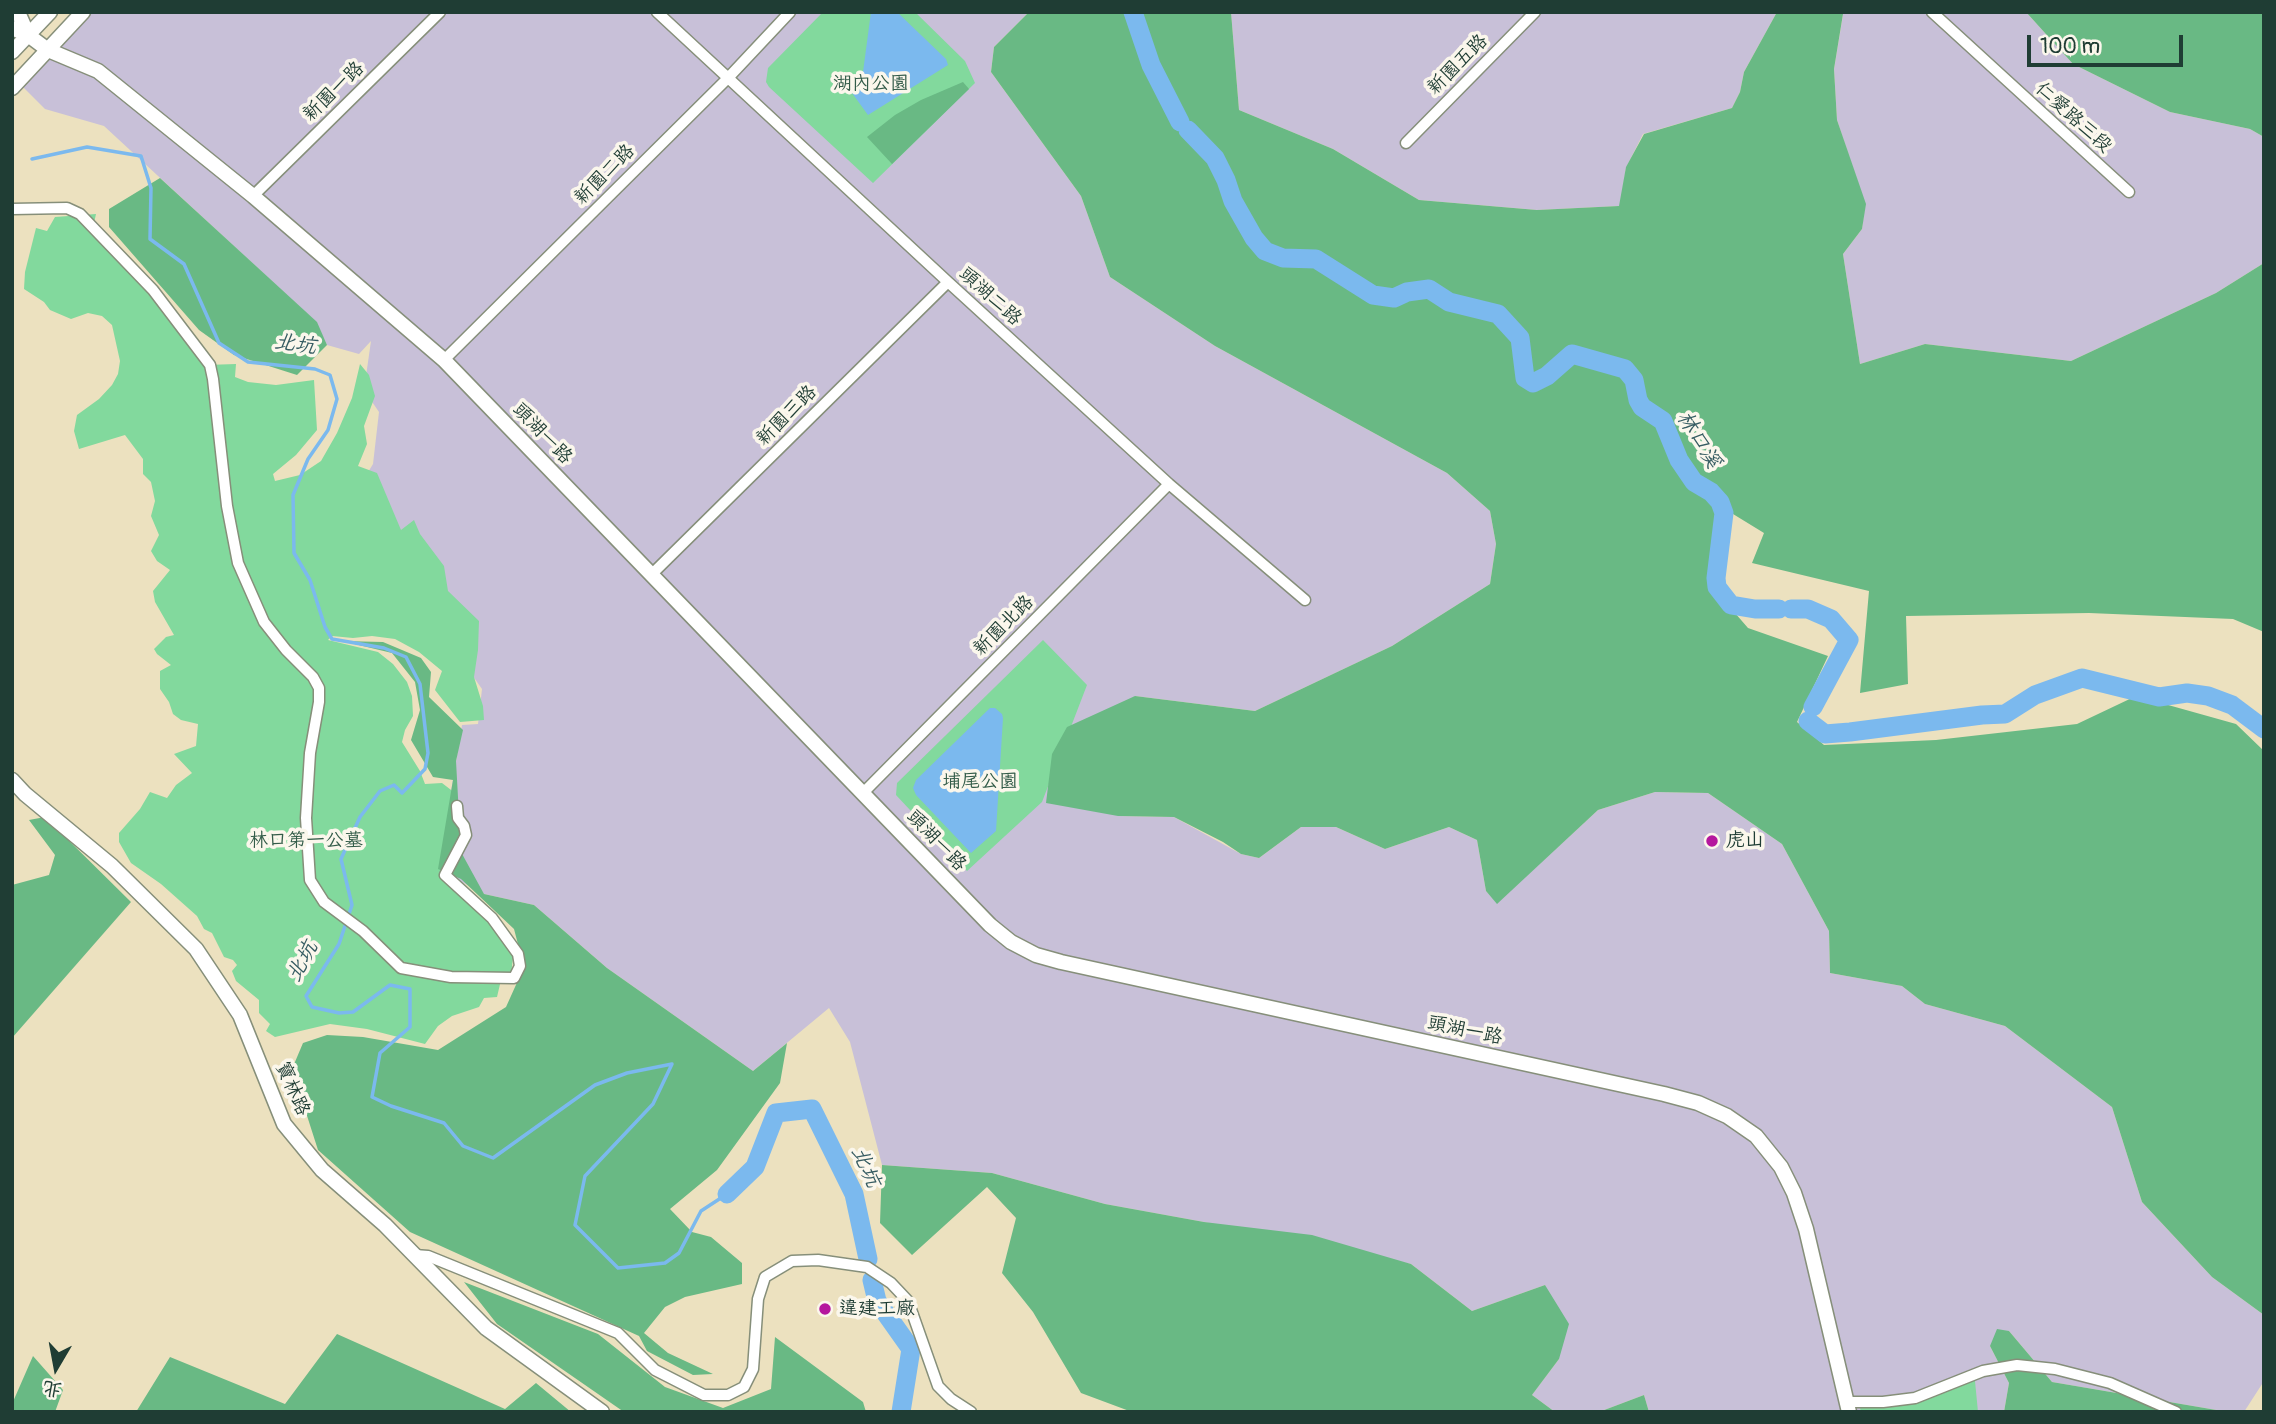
<!DOCTYPE html>
<html>
<head>
<meta charset="utf-8">
<style>
  body { margin:0 }
  #map { position:relative; width:2276px; height:1424px; overflow:hidden; background:#ece1bf; font-family:Pangolin,"LXGW WenKai TC",sans-serif }
  canvas { display:block }
  .frame { position:absolute; inset:0; border:14px solid #1f3d34; pointer-events:none }
  .north { position:absolute; left:21px; top:1333px; width:70px; height:70px; -webkit-text-stroke:5px #fbf7ec; paint-order:stroke; rotate:190deg; font-size:19px; font-weight:700; line-height:28px; text-align:center; color:#1f3d34 }
  .north::after { content:''; display:block; margin:auto; width:24px; height:32px; background:#1f3d34; clip-path:polygon(50% 0,100% 100%,50% 72%,0 100%) }
  .scale { position:absolute; left:2027px; top:35px; width:156px; height:32px; box-sizing:border-box; border:4px solid #1f3d34; border-top:0; padding-left:9px; font-size:21px; line-height:24px; white-space:nowrap; color:#1f3d34; -webkit-text-stroke:5px #fbf7ec; paint-order:stroke }
</style>
</head>
<body>
<div id="map">
<canvas width="2276" height="1424"></canvas>
<div class="frame"></div>
<div class="north">北</div>
<div class="scale">100 m</div>
</div>
<script>
const c = document.querySelector('canvas').getContext('2d');
c.lineJoin = 'round';
function fillPath(path, color) {
  c.fillStyle = color;
  c.fill(path, 'evenodd');
}
function toPath(rows) {
  const path = new Path2D();
  for (const r of rows) {
    path.moveTo(r[0], r[1]);
    for (let i = 2; i < r.length; i += 2) path.lineTo(r[i], r[i + 1]);
  }
  return path;
}
function strokePath(path, color, width, dash) {
  c.strokeStyle = color;
  c.lineWidth = width;
  c.lineCap = dash ? 'butt' : 'round';
  c.setLineDash(dash || []);
  c.stroke(path);
}
function write(font, color, halo, rows, align = 'center') {
  c.font = font + ' Pangolin,"LXGW WenKai TC",sans-serif';
  c.lineWidth = 7;
  c.setLineDash([]);
  c.textBaseline = 'middle';
  c.strokeStyle = halo;
  c.fillStyle = color;
  for (const [text, x, y, turn = 0] of rows) {
    c.save();
    c.translate(x, y);
    c.rotate((+turn || 0) * Math.PI / 180);
    c.textAlign = isNaN(turn) ? turn : align;
    if (halo) c.strokeText(text, 0, 0);
    c.fillText(text, 0, 0);
    c.restore();
  }
}
const industrial = toPath([
  [83,12,1029,12,994,47,991,72,1081,196,1110,277,1215,346,1447,473,1490,511,1496,544,1490,584,1392,646,1255,711,1135,696,1118,816,1174,817,1241,854,1259,858,1301,827,1336,827,1385,849,1449,827,1477,840,1486,891,1497,903,1598,810,1655,792,1708,793,1782,844,1829,931,1830,973,1902,986,1925,1004,2005,1026,2112,1107,2142,1202,2212,1277,2264,1315,2264,1381,2244,1412,2228,1412,2052,1382,2009,1331,1990,1346,2009,1383,2004,1412,1649,1412,1644,1395,1599,1412,1555,1412,1532,1395,1559,1359,1545,1285,1472,1311,1411,1264,1204,1222,1105,1204,992,1173,882,1165,850,1042,829,1008,753,1071,607,968,534,905,484,894,438,869,462,725,478,724,482,689,350,502,373,464,379,412,364,390,371,341,359,354,327,345,316,322,104,126,45,109,16,80],
  [1231,12,1777,12,1744,72,1740,92,1732,108,1643,134,1626,168,1620,206,1537,210,1419,200,1333,149,1239,110],
  [1831,12,2026,12,2073,64,2170,112,2250,129,2264,137,2264,263,2216,293,2071,361,1925,344,1860,364,1843,254,1862,229,1865,204,1837,120,1834,69,1843,15]
]);
const green = toPath([
  [823,12,915,12,965,61,975,83,873,183,769,87,766,82,768,68],
  [96,214,92,232,114,253,156,301,195,355,206,365,236,364,235,377,248,382,276,385,314,380,317,430,296,455,273,474,275,481,300,475,321,461,337,433,352,398,360,364,369,375,375,396,364,426,367,444,358,466,377,473,401,530,414,520,420,534,444,566,448,591,479,621,478,650,474,677,483,706,484,720,460,722,435,690,442,671,419,652,395,639,372,636,353,638,332,636,328,640,378,652,393,664,407,682,412,696,413,716,405,730,402,742,420,771,425,784,442,783,455,793,462,833,450,884,486,912,514,949,511,975,501,980,497,997,484,998,479,1007,452,1016,438,1026,425,1044,367,1029,330,1024,275,1037,266,1031,270,1024,259,1013,259,1000,236,981,232,971,237,965,233,960,224,957,212,933,204,929,197,916,161,884,131,863,119,842,119,833,140,809,150,792,167,798,176,785,192,773,174,754,196,746,198,724,181,720,173,714,169,702,160,689,160,671,171,665,157,654,154,649,166,637,174,635,155,602,153,591,170,570,157,561,151,551,159,535,151,516,155,501,151,482,143,474,143,459,125,435,79,449,74,431,77,415,99,399,112,385,118,374,120,361,112,325,102,316,88,313,71,319,50,310,44,302,24,289,25,272,36,228,47,231,55,217],
  [1043,640,1087,685,1042,802,967,871,896,795,897,783],
  [1969,1372,1975,1381,1978,1412,1861,1412,1858,1399,1916,1396]
]);
const forest = toPath([
  [1029,12,1231,12,1239,110,1333,149,1419,200,1537,210,1619,206,1626,167,1644,134,1732,108,1740,92,1744,72,1777,12,1843,14,1834,69,1837,120,1866,204,1862,229,1843,254,1860,364,1925,344,2071,361,2216,293,2264,263,2264,632,2233,619,2089,613,1906,616,1908,684,1860,693,1869,591,1752,563,1764,533,1733,514,1709,583,1748,628,1828,656,1797,722,1824,745,1936,740,2077,724,2136,696,2236,724,2264,751,2264,1315,2212,1277,2142,1202,2112,1107,2005,1026,1925,1004,1902,986,1830,973,1829,931,1782,844,1708,793,1655,792,1598,810,1497,904,1486,891,1477,840,1449,827,1385,849,1336,827,1301,827,1259,858,1241,854,1223,842,1174,817,1118,816,1046,803,1052,754,1067,727,1135,696,1255,711,1392,646,1490,584,1496,544,1490,511,1447,473,1215,346,1110,277,1081,196,991,72,994,47],
  [2026,12,2264,12,2264,137,2250,129,2170,112,2073,64],
  [963,82,969,89,892,164,867,137,895,115,921,100],
  [160,178,317,322,327,345,297,375,234,355,199,330,109,227,109,209],
  [342,641,383,642,421,658,431,672,429,697,463,730,456,761,461,852,484,894,534,905,607,968,753,1071,787,1043,780,1083,717,1170,670,1209,692,1232,711,1237,742,1263,742,1284,685,1297,665,1307,644,1333,668,1353,713,1374,693,1375,647,1351,639,1336,410,1232,318,1150,292,1069,303,1043,327,1035,363,1037,438,1050,506,1007,524,967,514,929,461,879,438,869,453,780,433,777,411,740,420,710,415,682,392,653],
  [45,817,131,902,12,1038,12,885,49,875,55,855,29,820],
  [882,1165,992,1173,1105,1204,1204,1222,1312,1235,1411,1264,1472,1311,1545,1285,1569,1324,1559,1359,1532,1395,1555,1412,1132,1412,1081,1393,1033,1312,1002,1273,1016,1218,987,1187,912,1255,880,1223],
  [464,1282,598,1334,665,1387,723,1408,771,1389,775,1337,863,1402,866,1412,624,1412,497,1324],
  [1997,1329,2009,1331,2052,1382,2228,1412,2004,1412,2009,1383,1990,1346],
  [337,1334,505,1409,536,1383,571,1412,136,1412,170,1357,285,1404],
  [33,1356,63,1390,55,1412,12,1412,12,1404],
  [1644,1395,1649,1412,1599,1412]
]);
const water = toPath([
  [871,12,897,12,946,59,948,65,868,115,844,82,863,72],
  [990,708,995,708,1002,714,1003,718,996,831,971,853,916,795,913,788,916,780]
]);
const stream = toPath([
  [32,159,87,147,141,156,151,188,150,239,184,264,219,343,248,362,315,369,330,375,337,399,328,430,308,459,293,495,294,553,310,580,325,627,332,639,384,648,406,657,420,684,428,753,425,769,402,793,394,785,380,791,360,817,341,859,352,905,339,944,306,996,312,1007,339,1013,353,1012,390,985,410,989,410,1027,380,1053,372,1097,391,1106,444,1123,463,1146,493,1158,595,1085,627,1073,672,1064,653,1104,585,1176,575,1225,618,1268,665,1263,679,1253,701,1211,727,1194]
]);
const river = toPath([
  [1133,12,1151,65,1180,122],
  [1188,130,1215,158,1226,180,1233,201,1254,238,1265,251,1283,258,1316,259,1373,295,1394,298,1407,292,1429,289,1449,302,1498,314,1520,338,1525,378,1533,383,1547,376,1572,354,1625,369,1634,380,1638,400,1642,407,1663,421,1679,460,1694,482,1711,492,1720,502,1724,513,1716,578,1717,587,1731,605,1755,609,1779,609],
  [1791,609,1808,609,1831,619,1849,640,1813,707],
  [1808,721,1825,734,1850,732,1982,715,2005,714,2035,695,2082,678,2159,697,2187,693,2208,696,2232,705,2264,729],
  [727,1194,755,1167,776,1113,812,1109,854,1194,868,1259],
  [872,1280,877,1301,911,1349,901,1412]
]);
const street = toPath([
  [657,12,948,282,1169,484,1305,600],
  [1932,12,2129,192],
  [1406,143,1535,12],
  [253,196,440,12],
  [12,209,67,208,80,214,153,290,210,365,213,379,227,506,238,563,264,622,286,650,313,677,319,688,319,702,310,753,306,818,310,880,324,902,363,931,401,968,451,977,514,978,520,966,518,954,492,918,445,875,466,835,464,826,458,818,457,806],
  [444,360,728,78,790,12],
  [651,575,948,282],
  [863,793,1169,484],
  [415,1255,428,1256,618,1333,655,1370,704,1395,728,1395,744,1387,753,1369,758,1299,765,1277,792,1261,818,1260,867,1267,891,1283,908,1301,938,1386,951,1399,971,1412],
  [1847,1402,1883,1402,1915,1398,1983,1371,2017,1365,2055,1369,2110,1383,2176,1412]
]);
const secondary = toPath([
  [18,12,28,35],
  [12,28,28,35,48,50,98,71,253,196,444,360,990,925,1011,942,1036,955,1061,962,1664,1094,1698,1103,1727,1116,1756,1136,1781,1167,1794,1193,1806,1229,1849,1412],
  [12,52,50,12],
  [12,88,83,12],
  [12,780,25,794,112,866,196,949,240,1015,284,1124,322,1170,385,1225,486,1328,602,1412]
]);
const markers = [
  [1712,841,7,"#b5179e"],
  [825,1309,7,"#b5179e"]
];
const streetNames = [
  ["新園五路",1458,65,-45],
  ["新園一路",334,92,-44],
  ["仁愛路三段",2073,118,42],
  ["新園二路",605,175,-45],
  ["頭湖二路",990,297,42],
  ["新園三路",787,416,-45],
  ["頭湖一路",542,434,46],
  ["新園北路",1004,626,-45],
  ["頭湖一路",936,841,46],
  ["頭湖一路",1465,1031,12],
  ["寶林路",292,1089,66]
];
const parkNames = [
  ["湖內公園",871,84],
  ["埔尾公園",980,782],
  ["林口第一公墓",306,841]
];
const poiNames = [
  ["虎山",1726,841],
  ["違建工廠",839,1309]
];
const waterNames = [
  ["北坑",295,345,8],
  ["林口溪",1698,440,58],
  ["北坑",303,962,-61],
  ["北坑",865,1167,66]
];
fillPath(industrial, '#c8c0d8');
fillPath(green, '#82d99d');
fillPath(forest, '#69b984');
fillPath(water, '#7bb9ee');
strokePath(stream, '#7bb9ee', 3.5);
strokePath(river, '#7bb9ee', 19);
strokePath(street, '#868f7a', 13);
strokePath(secondary, '#868f7a', 17);
strokePath(street, '#fff', 10);
strokePath(secondary, '#fff', 14);
for (const [x, y, r, color] of markers) {
  const dot = new Path2D();
  dot.arc(x, y, r, 0, 2 * Math.PI);
  c.fillStyle = color;
  c.fill(dot);
  strokePath(dot, '#fbf7ec', 2.5);
}
write('19px', '#1f3d34', '#fbf7ec', streetNames);
write('19px', '#335c49', '#fbf7ec', parkNames);
write('19px', '#1f3d34', '#fbf7ec', poiNames, 'left');
write('italic 21px', '#365c62', '#fbf7ec', waterNames);
</script>
</body>
</html>
